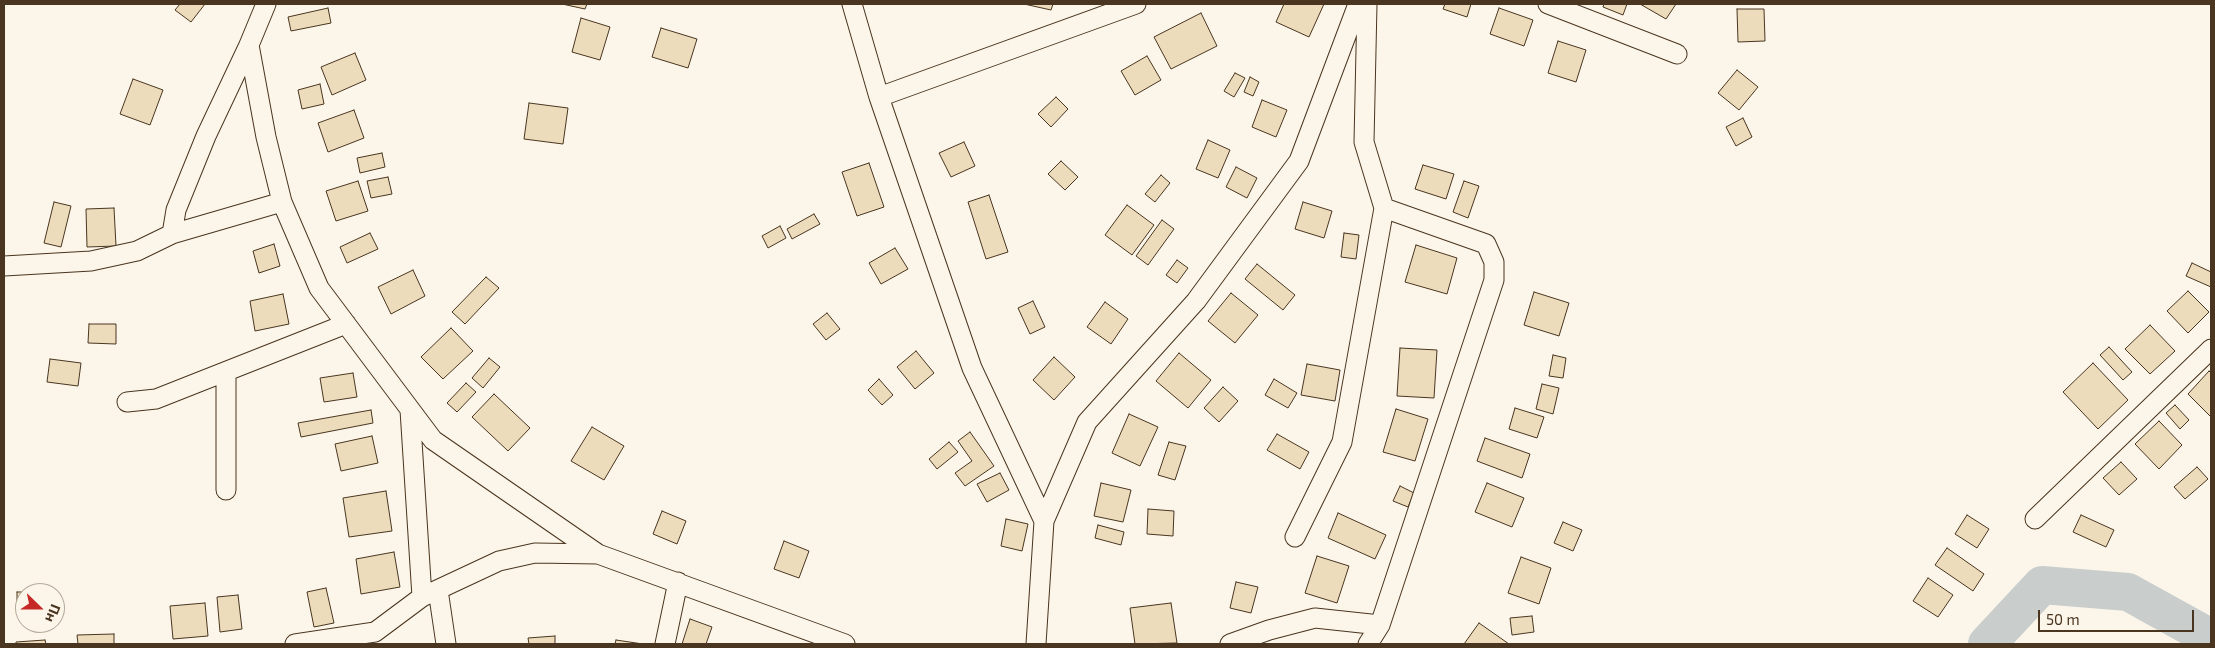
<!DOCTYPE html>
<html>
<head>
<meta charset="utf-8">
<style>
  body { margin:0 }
  #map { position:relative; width:2215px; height:648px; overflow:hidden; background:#fbf6e9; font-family:"Exo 2",sans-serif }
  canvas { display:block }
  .frame { position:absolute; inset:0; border:5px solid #4a3520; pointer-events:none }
  .north { position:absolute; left:15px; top:583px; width:50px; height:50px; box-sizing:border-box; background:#fbf6e9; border:1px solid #b4a999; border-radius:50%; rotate:112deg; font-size:14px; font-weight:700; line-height:20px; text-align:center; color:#4a3520 }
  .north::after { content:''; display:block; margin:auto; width:18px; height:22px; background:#c62828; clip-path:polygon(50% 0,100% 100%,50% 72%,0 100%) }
  .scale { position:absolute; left:2038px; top:610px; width:156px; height:22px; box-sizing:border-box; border:2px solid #4a3520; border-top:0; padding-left:6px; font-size:15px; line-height:18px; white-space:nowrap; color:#4a3520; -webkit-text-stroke:4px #fbf6e9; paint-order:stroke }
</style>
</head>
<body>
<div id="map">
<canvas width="2215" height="648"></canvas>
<div class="frame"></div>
<div class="north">Пн</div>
<div class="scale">50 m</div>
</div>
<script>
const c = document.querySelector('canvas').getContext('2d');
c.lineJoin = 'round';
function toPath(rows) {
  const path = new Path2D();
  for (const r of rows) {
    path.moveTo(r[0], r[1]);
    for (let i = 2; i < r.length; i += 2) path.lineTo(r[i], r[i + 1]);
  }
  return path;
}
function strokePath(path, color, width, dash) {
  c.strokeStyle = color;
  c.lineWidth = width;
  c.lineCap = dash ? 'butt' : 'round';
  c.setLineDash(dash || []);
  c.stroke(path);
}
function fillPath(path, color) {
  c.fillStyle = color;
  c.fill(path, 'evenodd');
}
const river = toPath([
  [1987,644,2042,585,2128,592,2211,638]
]);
const building = toPath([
  [180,4,205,4,191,22,175,10,180,4],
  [562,4,587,4,585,9,562,4],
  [1024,4,1053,4,1051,10,1024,4],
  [1284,4,1324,4,1309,37,1276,22,1284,4],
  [1445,4,1471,4,1467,17,1443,9,1445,4],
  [1604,4,1627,4,1623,15,1603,7,1604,4],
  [1640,4,1676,4,1666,19,1640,4],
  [328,8,331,23,291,31,288,17,328,8],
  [1499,8,1533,20,1524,46,1490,34,1499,8],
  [1737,9,1764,9,1765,41,1738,42,1737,9],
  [1201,13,1217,46,1171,69,1154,37,1201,13],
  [581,18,610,27,600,60,572,52,581,18],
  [661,28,697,39,688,68,652,57,661,28],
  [1558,41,1586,50,1576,82,1548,73,1558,41],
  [355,53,366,80,332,95,321,67,355,53],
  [1147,56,1161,80,1135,95,1121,71,1147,56],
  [1737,70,1758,87,1739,110,1718,93,1737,70],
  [1235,73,1245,78,1234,97,1224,91,1235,73],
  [1250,77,1259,82,1253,96,1244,92,1250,77],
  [133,79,163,90,150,125,120,114,133,79],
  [320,84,324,104,302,109,298,90,320,84],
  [1056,97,1068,109,1051,127,1038,114,1056,97],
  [1262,100,1287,110,1276,137,1252,127,1262,100],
  [529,103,568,108,563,144,524,139,529,103],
  [354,110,364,138,328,152,318,123,354,110],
  [1743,118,1752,137,1736,146,1726,127,1743,118],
  [1208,140,1230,150,1218,178,1196,169,1208,140],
  [964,142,975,166,951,177,939,153,964,142],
  [382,153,385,167,360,173,357,158,382,153],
  [1061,161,1078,177,1065,190,1048,174,1061,161],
  [869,163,884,207,857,216,842,172,869,163],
  [1423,165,1454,174,1446,199,1415,189,1423,165],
  [1236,167,1257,178,1247,198,1226,187,1236,167],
  [1161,175,1170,183,1155,202,1145,194,1161,175],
  [388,177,392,194,371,198,367,181,388,177],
  [358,181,368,211,336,221,326,191,358,181],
  [1464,181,1479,186,1468,218,1453,212,1464,181],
  [989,195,1008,252,986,259,968,202,989,195],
  [54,202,71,206,61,247,44,243,54,202],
  [1303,202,1332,211,1324,238,1295,229,1303,202],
  [1127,205,1154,225,1132,255,1105,235,1127,205],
  [114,208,116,246,87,247,86,209,114,208],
  [814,214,820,224,792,239,787,229,814,214],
  [1162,220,1174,229,1148,265,1136,256,1162,220],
  [780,226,786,238,768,248,762,236,780,226],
  [370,233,378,249,347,263,340,247,370,233],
  [1344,233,1359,235,1356,259,1341,257,1344,233],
  [274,244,280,266,259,273,253,251,274,244],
  [1416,245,1457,258,1447,294,1405,282,1416,245],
  [895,248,908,269,881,284,869,263,895,248],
  [1177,260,1188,268,1177,283,1166,275,1177,260],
  [2192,263,2211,272,2211,287,2186,276,2192,263],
  [1257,264,1295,295,1283,310,1245,279,1257,264],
  [413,270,425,296,391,314,378,287,413,270],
  [486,277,499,288,465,324,452,312,486,277],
  [2188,291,2209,312,2188,333,2167,311,2188,291],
  [1534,292,1569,303,1559,336,1524,325,1534,292],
  [1231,293,1258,315,1235,343,1208,321,1231,293],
  [283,294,289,324,255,331,250,301,283,294],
  [1033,301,1045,327,1030,334,1018,308,1033,301],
  [1105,302,1128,319,1111,344,1087,327,1105,302],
  [827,313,840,329,826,340,813,324,827,313],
  [89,324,116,324,116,344,88,343,89,324],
  [2150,325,2175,351,2150,374,2125,349,2150,325],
  [451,328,473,351,443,379,421,357,451,328],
  [2109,347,2132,372,2123,380,2100,355,2109,347],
  [1400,348,1437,350,1434,398,1397,396,1400,348],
  [916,351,934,373,915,389,897,367,916,351],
  [1179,353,1211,380,1188,408,1156,381,1179,353],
  [1553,355,1566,358,1563,378,1549,376,1553,355],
  [1054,357,1075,377,1054,400,1033,380,1054,357],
  [489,358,500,367,483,388,472,378,489,358],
  [50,359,81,363,78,386,47,382,50,359],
  [2093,363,2128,400,2098,429,2063,392,2093,363],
  [1307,364,1340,370,1335,401,1301,395,1307,364],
  [2209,371,2211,373,2211,417,2188,394,2209,371],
  [353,373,357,397,324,402,320,378,353,373],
  [879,379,893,395,882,405,868,390,879,379],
  [1274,379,1297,393,1288,408,1265,395,1274,379],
  [466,383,476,392,457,412,447,403,466,383],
  [1542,384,1559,388,1553,414,1536,409,1542,384],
  [1223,387,1238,401,1219,422,1204,408,1223,387],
  [494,394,530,428,508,451,472,417,494,394],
  [2175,405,2189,420,2180,429,2166,413,2175,405],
  [1515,408,1544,417,1537,438,1509,429,1515,408],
  [1396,409,1428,419,1415,461,1383,452,1396,409],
  [371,410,373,423,301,437,298,423,371,410],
  [1129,414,1158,427,1140,466,1112,453,1129,414],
  [2159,421,2182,445,2159,469,2135,444,2159,421],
  [592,427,624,446,604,480,571,461,592,427],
  [970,432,994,466,965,486,955,473,972,461,958,441,970,432],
  [1277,434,1309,452,1300,469,1267,450,1277,434],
  [372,436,378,463,341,471,335,444,372,436],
  [1485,438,1530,454,1522,478,1477,461,1485,438],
  [949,442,958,452,937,469,929,459,949,442],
  [1169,442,1186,446,1175,480,1158,475,1169,442],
  [2121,462,2137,479,2119,495,2103,478,2121,462],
  [2197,467,2208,479,2185,499,2174,487,2197,467],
  [1000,473,1009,490,987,502,977,484,1000,473],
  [1101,483,1131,490,1123,522,1094,516,1101,483],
  [1487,483,1524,498,1512,527,1475,512,1487,483],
  [1400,486,1414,493,1408,507,1393,501,1400,486],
  [386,491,392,531,349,537,343,498,386,491],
  [1148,509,1174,511,1173,536,1147,534,1148,509],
  [662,511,686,521,677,544,653,534,662,511],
  [1338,513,1386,535,1375,559,1328,538,1338,513],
  [1967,515,1989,529,1977,548,1955,534,1967,515],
  [2081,515,2114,530,2106,547,2073,532,2081,515],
  [1006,519,1028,524,1022,551,1001,546,1006,519],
  [1563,522,1582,530,1573,551,1554,543,1563,522],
  [1098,525,1124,532,1121,545,1095,538,1098,525],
  [784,541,809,551,799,578,774,569,784,541],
  [1947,548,1984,574,1973,591,1935,565,1947,548],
  [394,552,400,587,361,594,356,559,394,552],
  [1317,556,1349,566,1337,603,1305,593,1317,556],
  [1521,557,1551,568,1539,604,1508,593,1521,557],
  [1928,578,1953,595,1938,617,1913,601,1928,578],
  [1236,582,1258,587,1251,613,1230,608,1236,582],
  [326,588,334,623,314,627,307,592,326,588],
  [17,592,43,592,43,593,25,593,25,608,17,608,17,592],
  [238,595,242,629,220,632,217,597,238,595],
  [205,603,208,636,173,639,170,606,205,603],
  [1171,603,1177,643,1135,644,1130,608,1171,603],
  [1532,616,1534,632,1512,635,1510,618,1532,616],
  [690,619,712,627,706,644,682,644,690,619],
  [1479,623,1509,644,1464,644,1479,623],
  [114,634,114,644,78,644,77,635,114,634],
  [555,636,555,644,529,644,528,638,555,636],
  [45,640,46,644,16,644,16,642,45,640],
  [616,640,643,644,615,644,616,640]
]);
const street = toPath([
  [266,4,249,45,266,137,282,202,319,288,433,440,598,554,845,644],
  [852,4,879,97,972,368,1044,521],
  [1548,4,1677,54],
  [879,97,1136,4],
  [172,234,176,210,206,136,249,45],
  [4,266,91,261,137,251,172,234,282,202],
  [127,402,156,399,346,324],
  [410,410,422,597],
  [226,490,226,372],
  [2035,519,2211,349],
  [1295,537,1342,442,1384,208,1364,142,1367,4],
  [438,590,446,644],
  [295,644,375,632,422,597,499,561,535,553,598,554],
  [665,644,678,582],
  [1036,644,1044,521,1087,422,1196,301,1299,161,1358,4],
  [1230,644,1269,630,1315,618,1380,625],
  [1368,644,1380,625,1494,280,1494,262,1486,244,1384,208]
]);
strokePath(river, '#c9cecd', 38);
fillPath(building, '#ecdcbc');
strokePath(building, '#4a3520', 1);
strokePath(street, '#4a3520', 21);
strokePath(street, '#fbf6e9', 19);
</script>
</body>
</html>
